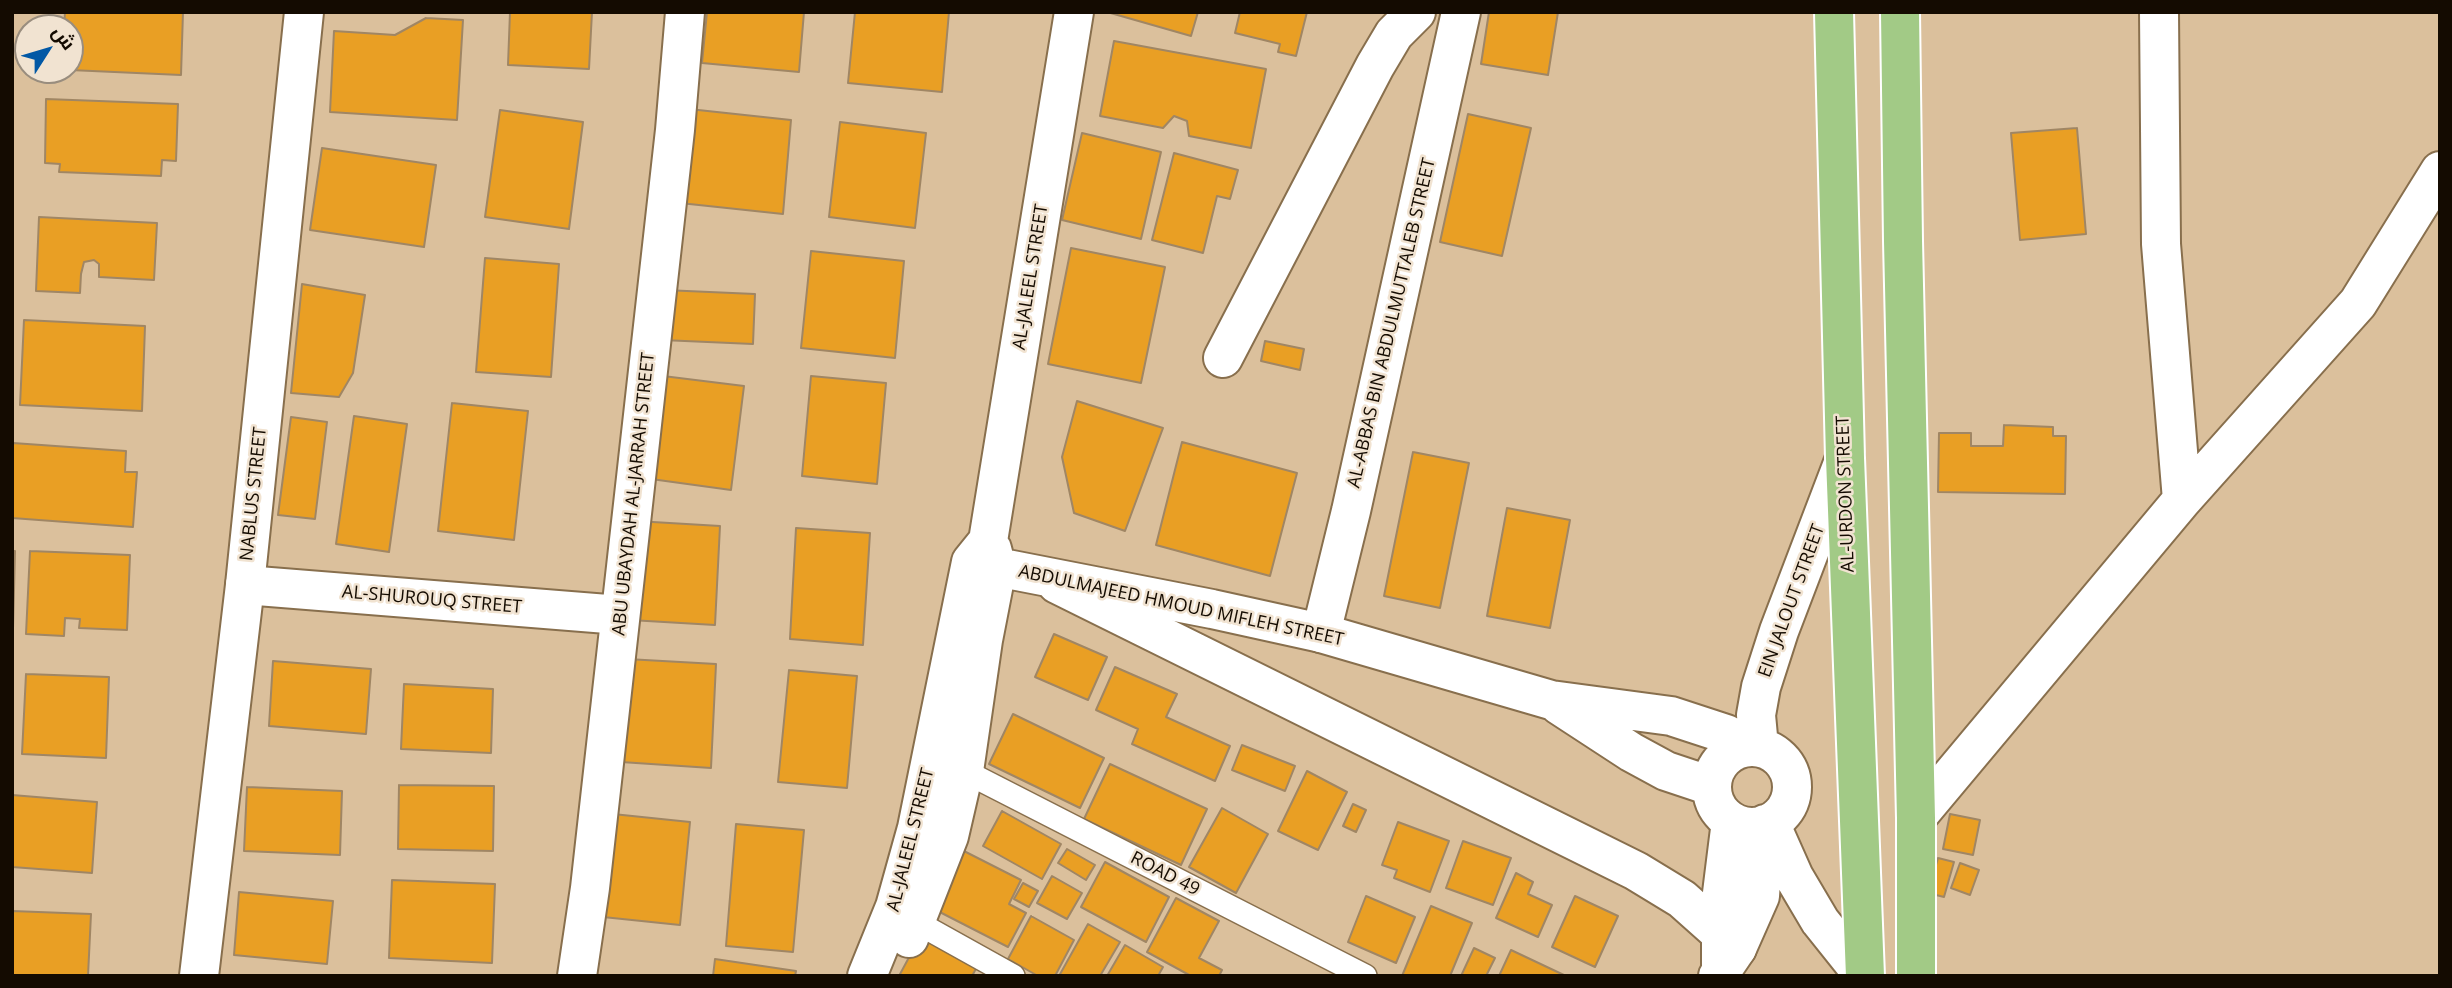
<!DOCTYPE html>
<html>
<head>
<meta charset="utf-8">
<style>
  body { margin:0 }
  #map { position:relative; width:2452px; height:988px; overflow:hidden; background:#dbc09c; font-family:"Open Sans",Cairo,sans-serif }
  canvas { display:block }
  .frame { position:absolute; inset:0; border:14px solid #140b01; pointer-events:none }
  .north { position:absolute; left:14px; top:14px; width:70px; height:70px; box-sizing:border-box; background:#f1e3d1; border:2px solid #998d7e; border-radius:50%; rotate:53deg; font-size:19px; font-weight:700; line-height:28px; text-align:center; color:#140b01 }
  .north::after { content:''; display:block; margin:auto; width:24px; height:32px; background:#0258a5; clip-path:polygon(50% 0,100% 100%,50% 72%,0 100%) }
</style>
</head>
<body>
<div id="map">
<canvas width="2452" height="988"></canvas>
<div class="frame"></div>
<div class="north">ش</div>
</div>
<script>
const c = document.querySelector('canvas').getContext('2d');
c.lineJoin = 'round';
function fillPath(path, color) {
  c.fillStyle = color;
  c.fill(path, 'evenodd');
}
function toPath(rows) {
  const path = new Path2D();
  for (const r of rows) {
    if (r.length === 3) {
      path.moveTo(r[0] + r[2], r[1]);
      path.arc(r[0], r[1], r[2], 0, 2 * Math.PI);
      continue;
    }
    path.moveTo(r[0], r[1]);
    for (let i = 2; i < r.length; i += 2) path.lineTo(r[i], r[i + 1]);
  }
  return path;
}
function strokePath(path, color, width, dash) {
  c.strokeStyle = color;
  c.lineWidth = width;
  c.lineCap = dash ? 'butt' : 'round';
  c.setLineDash(dash || []);
  c.stroke(path);
}
function write(font, color, halo, rows, align = 'center') {
  c.font = font + ' "Open Sans",sans-serif';
  c.lineWidth = 5;
  c.setLineDash([]);
  c.textBaseline = 'middle';
  c.strokeStyle = halo;
  c.fillStyle = color;
  for (const [text, x, y, turn = 0] of rows) {
    c.save();
    c.translate(x, y);
    c.rotate((+turn || 0) * Math.PI / 180);
    c.textAlign = isNaN(turn) ? turn : align;
    if (halo) c.strokeText(text, 0, 0);
    c.fillText(text, 0, 0);
    c.restore();
  }
}
const building = toPath([
  [65,12,183,12,181,75,70,70,70,28,64,28,65,12],
  [510,12,592,12,589,69,508,65,510,12],
  [707,12,804,12,799,72,702,63,707,12],
  [855,12,949,12,942,92,848,83,855,12],
  [1107,12,1198,12,1191,36,1107,12],
  [1240,12,1307,12,1296,56,1278,52,1280,44,1235,33,1240,12],
  [1489,12,1558,12,1548,75,1481,64,1489,12],
  [426,18,463,20,457,120,330,112,334,31,395,35,426,18],
  [1114,41,1266,69,1251,148,1189,136,1187,121,1174,116,1163,128,1100,116,1114,41],
  [46,99,178,104,176,161,162,160,161,176,59,172,60,164,45,163,46,99],
  [689,109,791,120,783,214,680,203,689,109],
  [500,110,583,122,569,229,485,217,500,110],
  [1468,114,1531,128,1502,256,1440,242,1468,114],
  [840,122,926,133,915,228,829,217,840,122],
  [2077,128,2086,234,2020,240,2011,133,2077,128],
  [1082,133,1161,152,1141,239,1062,220,1082,133],
  [322,148,436,165,424,247,310,230,322,148],
  [1174,153,1238,170,1230,199,1217,196,1203,253,1152,240,1174,153],
  [39,217,157,223,154,280,99,277,99,264,94,260,84,262,81,274,80,293,36,291,39,217],
  [1071,248,1165,267,1141,383,1048,364,1071,248],
  [811,251,904,261,895,358,801,348,811,251],
  [485,258,559,264,551,377,476,372,485,258],
  [302,284,365,295,353,373,339,397,291,393,302,284],
  [664,290,755,294,753,344,662,340,664,290],
  [24,320,145,326,142,411,20,405,24,320],
  [1265,341,1304,349,1300,370,1261,361,1265,341],
  [663,376,744,386,731,490,651,479,663,376],
  [811,376,886,383,877,484,802,476,811,376],
  [1077,401,1163,428,1125,531,1074,513,1062,457,1077,401],
  [452,403,528,411,514,540,438,531,452,403],
  [354,416,407,424,389,552,336,544,354,416],
  [291,417,327,422,315,519,278,515,291,417],
  [2004,425,2053,427,2053,436,2066,436,2065,494,1938,492,1939,433,1971,433,1971,446,2003,446,2004,425],
  [1182,442,1297,473,1270,576,1156,545,1182,442],
  [13,443,126,451,125,472,137,472,133,527,12,518,13,443],
  [1413,452,1469,463,1440,608,1384,596,1413,452],
  [1507,508,1570,520,1550,628,1487,616,1507,508],
  [636,521,720,526,715,625,630,620,636,521],
  [796,528,870,533,863,645,790,639,796,528],
  [12,551,15,551,13,629,12,629,12,551],
  [30,551,130,555,127,630,79,628,80,619,65,618,64,636,26,634,30,551],
  [1054,634,1107,657,1088,700,1035,677,1054,634],
  [627,659,716,664,711,768,621,762,627,659],
  [273,661,371,669,366,734,269,726,273,661],
  [1115,667,1177,694,1166,717,1230,746,1215,781,1132,744,1138,729,1096,710,1115,667],
  [789,670,857,676,847,788,778,782,789,670],
  [26,674,109,677,106,758,22,754,26,674],
  [404,684,493,689,491,753,401,749,404,684],
  [1013,714,1104,758,1080,808,989,764,1013,714],
  [1242,745,1295,766,1285,791,1232,770,1242,745],
  [1110,764,1207,809,1181,865,1084,819,1110,764],
  [1307,771,1347,792,1318,850,1278,831,1307,771],
  [399,785,494,786,493,851,398,849,399,785],
  [247,787,342,791,340,855,244,851,247,787],
  [12,795,97,802,92,873,12,867,12,795],
  [1353,804,1366,810,1356,832,1343,826,1353,804],
  [1222,808,1268,834,1236,893,1189,867,1222,808],
  [1002,811,1061,844,1042,879,983,846,1002,811],
  [613,814,690,822,680,925,603,917,613,814],
  [1950,814,1980,820,1973,855,1943,849,1950,814],
  [1398,822,1449,841,1430,892,1394,878,1397,870,1382,865,1398,822],
  [736,824,804,830,793,952,726,946,736,824],
  [1463,841,1511,858,1493,905,1446,888,1463,841],
  [956,847,1021,880,1009,904,1026,913,1008,947,926,905,956,847],
  [1067,849,1095,865,1086,880,1058,863,1067,849],
  [1938,858,1954,862,1944,897,1928,893,1938,858],
  [1105,862,1169,897,1146,942,1081,907,1105,862],
  [1960,863,1979,870,1970,895,1951,888,1960,863],
  [1516,873,1533,882,1528,894,1552,905,1538,937,1496,918,1516,873],
  [1052,876,1082,893,1067,919,1037,903,1052,876],
  [392,880,495,884,492,963,389,958,392,880],
  [1023,883,1038,891,1029,907,1014,899,1023,883],
  [239,892,333,901,327,964,234,955,239,892],
  [1366,896,1415,917,1396,963,1348,942,1366,896],
  [1575,896,1618,916,1595,967,1552,947,1575,896],
  [1176,898,1219,921,1199,958,1222,970,1219,976,1191,976,1147,952,1176,898],
  [1431,906,1472,923,1450,976,1402,976,1431,906],
  [12,911,91,914,88,976,12,976,12,911],
  [1031,916,1074,940,1055,976,1038,976,1008,959,1031,916],
  [1088,924,1120,942,1100,976,1059,976,1088,924],
  [921,935,978,965,972,976,899,976,921,935],
  [1125,945,1163,967,1158,976,1107,976,1125,945],
  [1474,948,1495,958,1486,976,1461,976,1474,948],
  [1511,950,1566,976,1499,976,1511,950],
  [715,959,796,971,795,976,713,976,715,959]
]);
const service = toPath([
  [964,771,1365,976],
  [916,922,1013,976]
]);
const minor = toPath([
  [2159,12,2161,244,2182,500],
  [1223,358,1375,66,1394,34,1416,12],
  [1057,584,1636,871,1682,899,1737,948],
  [245,585,620,615],
  [1321,633,1351,511,1461,12],
  [1916,818,2182,500,2358,303,2440,171],
  [577,976,590,888,675,130,685,12]
]);
const tertiary = toPath([
  [971,562,1212,609,1321,633,1551,700,1671,716,1726,734,1747,747],
  [1559,705,1631,752,1666,771,1711,786],
  [1759,747,1756,715,1761,687,1779,631,1845,458],
  [1752,787,40],
  [1770,823,1794,877,1820,921,1864,976],
  [909,938,949,836,964,771,983,640,997,568,992,549],
  [1721,969,1721,901,1731,821],
  [199,976,245,585,304,12],
  [867,976,895,907,917,828,971,562,988,541,1074,12],
  [1718,976,1737,948,1760,896,1765,824]
]);
const trunk = toPath([
  [1834,12,1845,458,1865,976],
  [1900,12,1903,241,1916,818,1916,976]
]);
const streetNames = [
  ["AL-JALEEL STREET",1031,277,-81],
  ["AL-ABBAS BIN ABDULMUTTALEB STREET",1392,323,-77],
  ["NABLUS STREET",254,494,-84],
  ["ABU UBAYDAH AL-JARRAH STREET",634,494,-84],
  ["AL-URDON STREET",1846,494,-92],
  ["AL-SHUROUQ STREET",432,600,5],
  ["EIN JALOUT STREET",1792,601,-70],
  ["ABDULMAJEED HMOUD MIFLEH STREET",1181,606,12],
  ["AL-JALEEL STREET",911,840,-76],
  ["ROAD 49",1165,874,27]
];
fillPath(building, '#e99f24');
strokePath(building, '#a08664', 2);
strokePath(service, '#886f4d', 26);
strokePath(minor, '#886f4d', 42);
strokePath(tertiary, '#886f4d', 42);
strokePath(trunk, '#fff', 42);
strokePath(service, '#fff', 23);
strokePath(minor, '#fff', 38);
strokePath(tertiary, '#fff', 38);
strokePath(trunk, '#a2ca86', 38);
write('18px', '#140b01', '#f1e3d1', streetNames);
</script>
</body>
</html>
